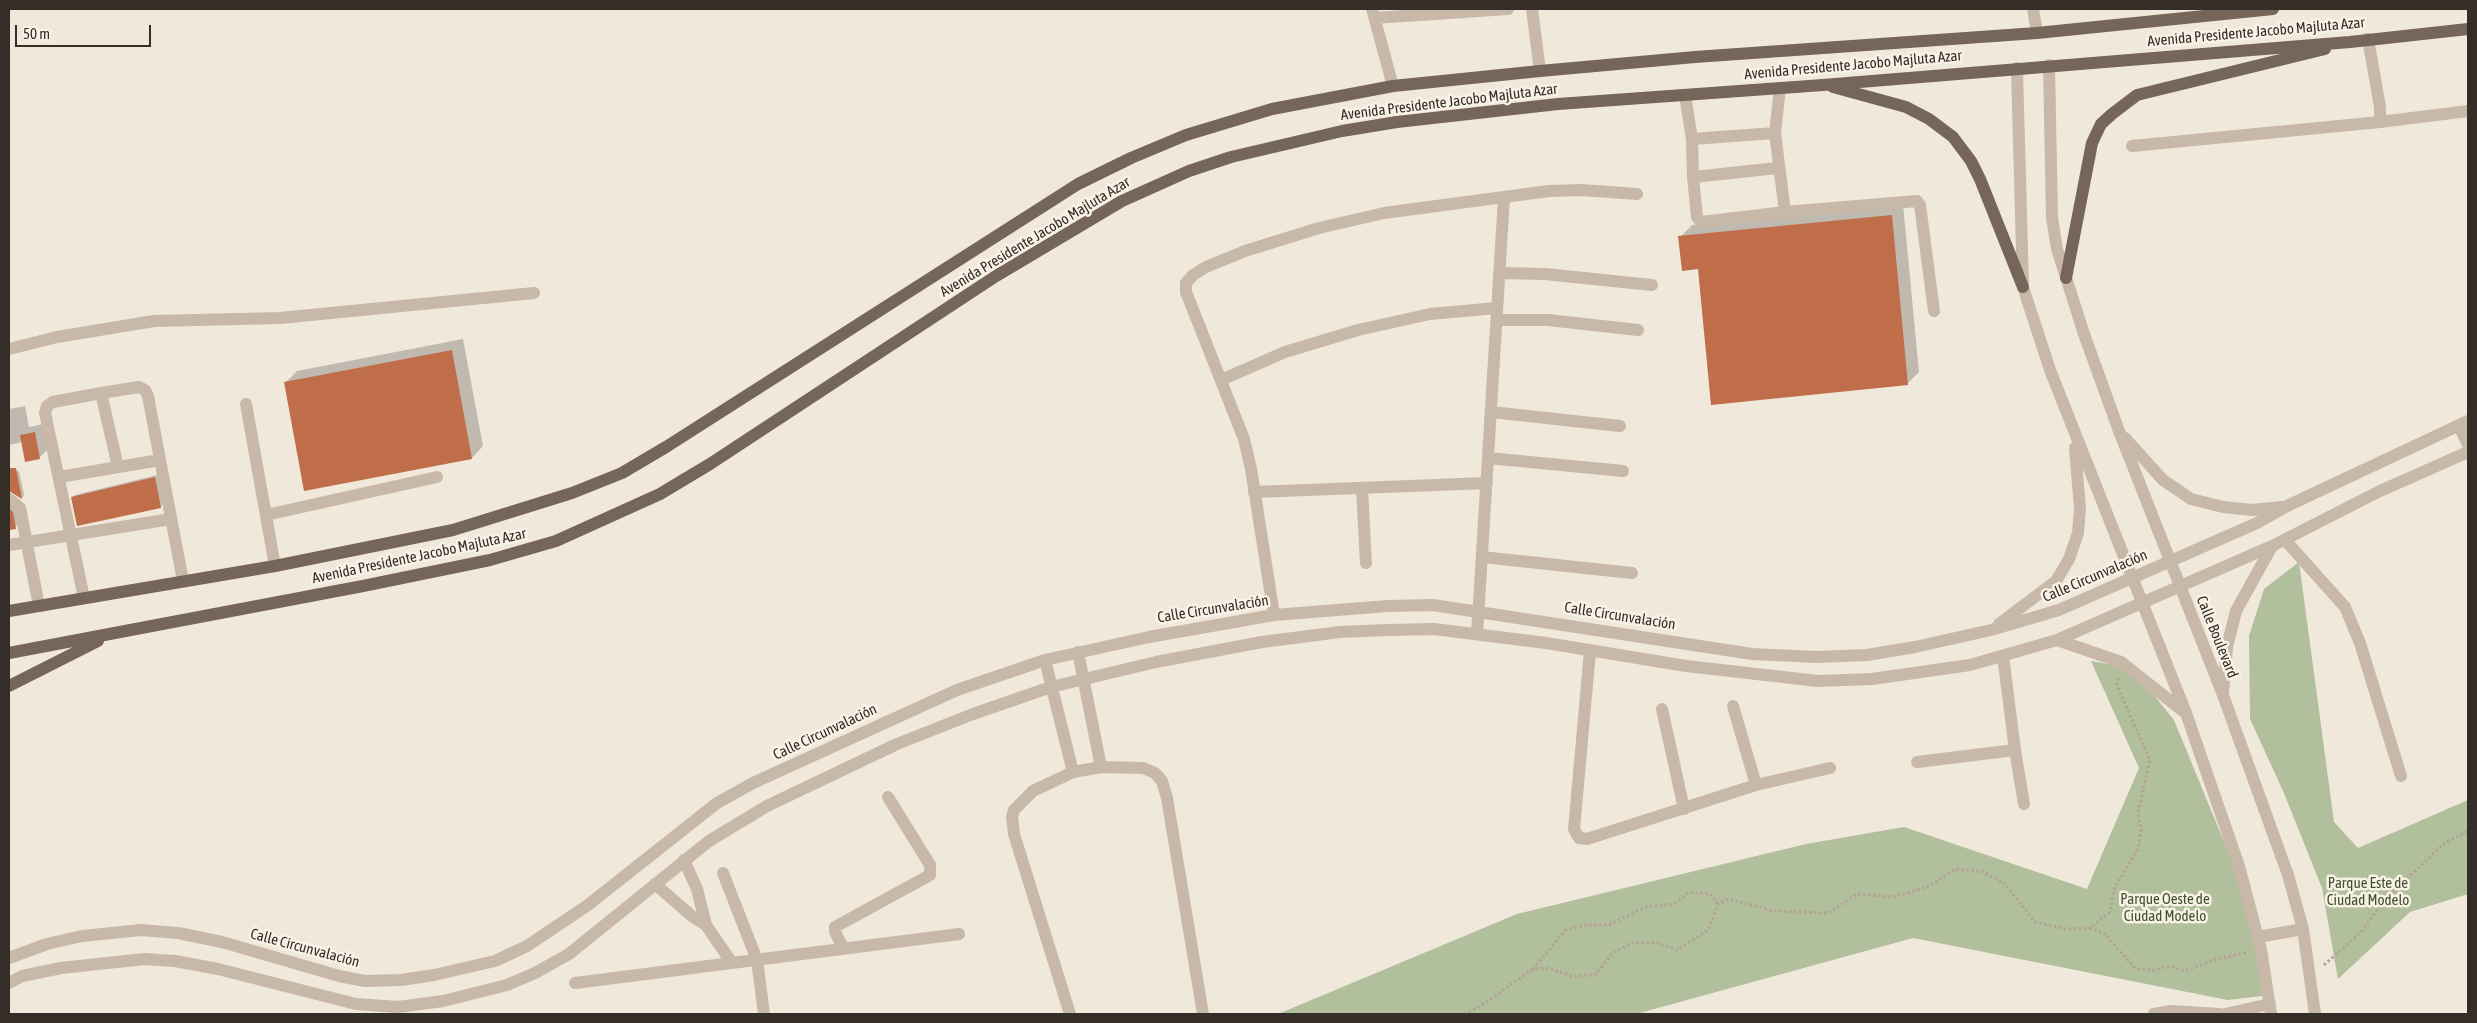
<!DOCTYPE html>
<html>
<head>
<meta charset="utf-8">
<style>
  body { margin:0 }
  #map { position:relative; width:2477px; height:1023px; overflow:hidden; background:#f0e8db; font-family:"Asap Condensed",sans-serif }
  canvas { display:block }
  .frame { position:absolute; inset:0; border:10px solid #352d28; pointer-events:none }
  .scale { position:absolute; left:15px; top:25px; width:136px; height:22px; box-sizing:border-box; border:2px solid #352d28; border-top:0; padding-left:6px; font-size:15px; line-height:18px; white-space:nowrap; color:#352d28; -webkit-text-stroke:4px #f8f2e7; paint-order:stroke }
</style>
</head>
<body>
<div id="map">
<canvas width="2477" height="1023"></canvas>
<div class="frame"></div>
<div class="scale">50 m</div>
</div>
<script>
const c = document.querySelector('canvas').getContext('2d');
c.lineJoin = 'round';
function fillPath(path, color) {
  c.fillStyle = color;
  c.fill(path, 'evenodd');
}
function toPath(rows) {
  const path = new Path2D();
  for (const r of rows) {
    path.moveTo(r[0], r[1]);
    for (let i = 2; i < r.length; i += 2) path.lineTo(r[i], r[i + 1]);
  }
  return path;
}
function strokePath(path, color, width, dash) {
  c.strokeStyle = color;
  c.lineWidth = width;
  c.lineCap = dash ? 'butt' : 'round';
  c.setLineDash(dash || []);
  c.stroke(path);
}
function write(font, color, halo, rows, align = 'center') {
  c.font = font + ' "Asap Condensed",sans-serif';
  c.lineWidth = 5;
  c.setLineDash([]);
  c.textBaseline = 'middle';
  c.strokeStyle = halo;
  c.fillStyle = color;
  for (const [text, x, y, turn = 0] of rows) {
    c.save();
    c.translate(x, y);
    c.rotate((+turn || 0) * Math.PI / 180);
    c.textAlign = isNaN(turn) ? turn : align;
    if (halo) c.strokeText(text, 0, 0);
    c.fillText(text, 0, 0);
    c.restore();
  }
}
const green = toPath([
  [2299,562,2334,822,2358,848,2468,800,2468,894,2410,912,2338,979,2322,888,2283,791,2250,719,2249,636,2264,589],
  [2091,661,2132,668,2174,720,2234,866,2270,995,2228,1000,1913,938,1636,1014,1278,1014,1517,914,1806,844,1904,827,2087,889,2139,768]
]);
const shadow = toPath([
  [1903,204,1919,372,1907,384,1699,268,1680,237,1692,225],
  [463,339,483,446,472,458,285,383,297,371],
  [25,406,29,427,44,424,48,449,39,458,23,442,9,445,9,409],
  [19,471,24,495,22,498,9,490,9,473],
  [157,475,163,504,160,507,72,497,75,495],
  [9,505,15,510,18,525,9,529]
]);
const building = toPath([
  [1892,215,1908,385,1711,405,1698,269,1682,271,1678,236],
  [452,350,472,459,304,491,284,382],
  [35,432,40,459,25,462,20,435],
  [9,468,16,468,22,499,9,491],
  [155,477,161,508,77,526,71,497],
  [9,509,13,512,16,529,9,530]
]);
const path = toPath([
  [2118,678,2117,686,2150,760,2138,812,2141,831,2138,849,2114,889,2110,912,2090,928,2104,933,2136,969,2154,970,2170,966,2185,971,2213,960,2248,952],
  [1718,904,1710,894,1689,892,1674,904,1645,907,1609,925,1586,925,1566,930,1533,969,1548,968,1574,977,1596,974,1613,953,1632,943,1657,943,1677,950,1708,930,1718,904,1729,899,1773,911,1828,913,1857,894,1893,897,1930,886,1955,869,1981,871,2004,883,2035,922,2065,929,2090,928],
  [2324,965,2362,931,2386,898,2445,843,2468,831],
  [1464,1014,1479,1007,1533,969]
]);
const minor = toPath([
  [1372,9,1393,86],
  [1532,9,1540,71],
  [2033,9,2037,33],
  [1375,18,1508,9],
  [2049,65,2052,218,2057,249,2084,334,2119,431,2223,695,2288,875,2303,929,2315,1014],
  [2017,68,2023,287,2050,370,2186,713,2239,866,2261,949,2271,1014],
  [1685,95,1692,139,1693,177,1697,217,1701,222,1785,212,1775,133,1780,88],
  [2380,122,2468,111],
  [1692,139,1775,133],
  [2132,146,2380,122,2380,107,2368,39],
  [1693,177,1778,168],
  [1785,212,1917,201,1920,205,1934,311],
  [1499,273,1545,274,1652,285],
  [1497,320,1548,320,1638,330],
  [9,349,57,337,154,321,280,318,534,293],
  [1221,380,1285,352,1358,330,1430,314,1497,308],
  [101,393,118,467],
  [246,404,275,566],
  [1491,412,1620,426],
  [2459,426,2468,445],
  [2125,438,2163,480,2191,499,2223,507,2252,510,2282,507],
  [1488,458,1623,471],
  [59,477,160,460],
  [1362,488,1366,563],
  [1254,492,1487,483],
  [9,499,20,508,39,606],
  [266,515,437,477],
  [2285,540,2345,607,2360,643,2401,776],
  [9,545,171,519],
  [1482,557,1632,573],
  [84,598,45,413,47,406,53,402,101,393,139,387,145,390,148,396,183,581],
  [1274,615,1251,469,1244,439,1186,292,1186,283,1193,275,1206,267,1245,251,1319,228,1384,213,1549,191,1581,190,1637,194],
  [1999,624,2056,581,2069,559,2078,533,2080,509,2075,448],
  [1477,634,1504,198],
  [2057,640,2121,662,2183,711],
  [1590,651,1574,829,1579,838,1587,839,1756,785,1830,768],
  [1078,652,1101,767],
  [1045,660,1073,772],
  [2223,692,2227,647,2236,611,2272,546],
  [1733,706,1756,785],
  [1662,709,1684,809],
  [2015,750,2024,804],
  [1917,762,2015,750,2003,656],
  [684,860,697,889,706,925,732,963],
  [723,873,757,960,764,1014],
  [655,884,693,917,706,925],
  [2258,937,2303,929],
  [844,949,835,932,835,927,930,875,930,865,888,797],
  [9,958,47,944,82,936,141,930,178,933,222,942,339,976,365,981,401,980,434,975,495,961,527,946,588,905,717,803,753,783,957,690,1045,660,1149,637,1274,615,1388,606,1433,605,1752,654,1817,657,1867,655,1915,647,1991,630,2059,610,2257,523,2287,506,2468,421],
  [9,983,22,976,61,968,144,959,175,961,218,969,356,1004,398,1007,443,1001,507,985,535,973,569,954,709,841,767,806,897,744,973,714,1051,687,1156,662,1262,642,1340,632,1389,630,1434,629,1546,643,1686,666,1818,681,1872,679,1970,665,2057,640,2272,546,2380,491,2468,452],
  [575,983,959,934],
  [1070,1014,1014,834,1012,817,1014,810,1033,791,1073,772,1101,767,1143,768,1155,773,1162,781,1167,798,1203,1014],
  [2154,1014,2171,1011,2220,1014],
  [2225,1014,2270,1004]
]);
const major = toPath([
  [1833,87,1906,107,1929,119,1953,137,1971,161,1980,179,2023,287],
  [2066,278,2092,143,2101,124,2112,114,2137,95,2325,49],
  [9,611,275,566,453,530,572,493,622,473,666,447,1078,184,1131,158,1186,135,1272,109,1393,86,1540,71,1695,57,2037,33,2273,9],
  [9,653,363,586,490,560,556,541,660,494,710,464,996,276,1122,201,1189,171,1231,157,1342,131,1397,122,1558,104,1823,85,2350,42,2468,29],
  [9,686,98,641]
]);
const streetNames = [
  ["Avenida Presidente Jacobo Majluta Azar",2256,32,-5],
  ["Avenida Presidente Jacobo Majluta Azar",1853,65,-5],
  ["Avenida Presidente Jacobo Majluta Azar",1449,102,-7],
  ["Avenida Presidente Jacobo Majluta Azar",1035,237,-31],
  ["Avenida Presidente Jacobo Majluta Azar",419,556,-12],
  ["Calle Circunvalación",2095,576,-23],
  ["Calle Circunvalación",1213,609,-9],
  ["Calle Circunvalación",1620,616,9],
  ["Calle Boulevard",2217,637,68],
  ["Calle Circunvalación",825,732,-25],
  ["Calle Circunvalación",305,948,15]
];
const parkNames = [
  ["Parque Este de",2368,883],
  ["Ciudad Modelo",2368,900],
  ["Parque Oeste de",2165,899],
  ["Ciudad Modelo",2165,916]
];
fillPath(green, '#b1bf9c');
fillPath(shadow, '#0003');
fillPath(building, '#c06d49');
strokePath(path, '#b4a292', 3, [2.5, 2.5]);
strokePath(minor, '#c8b8a8', 12);
strokePath(major, '#766559', 12);
write('15px', '#352d28', '#f8f2e7', streetNames);
write('15px', '#42522d', '#f8f2e7', parkNames);
</script>
</body>
</html>
